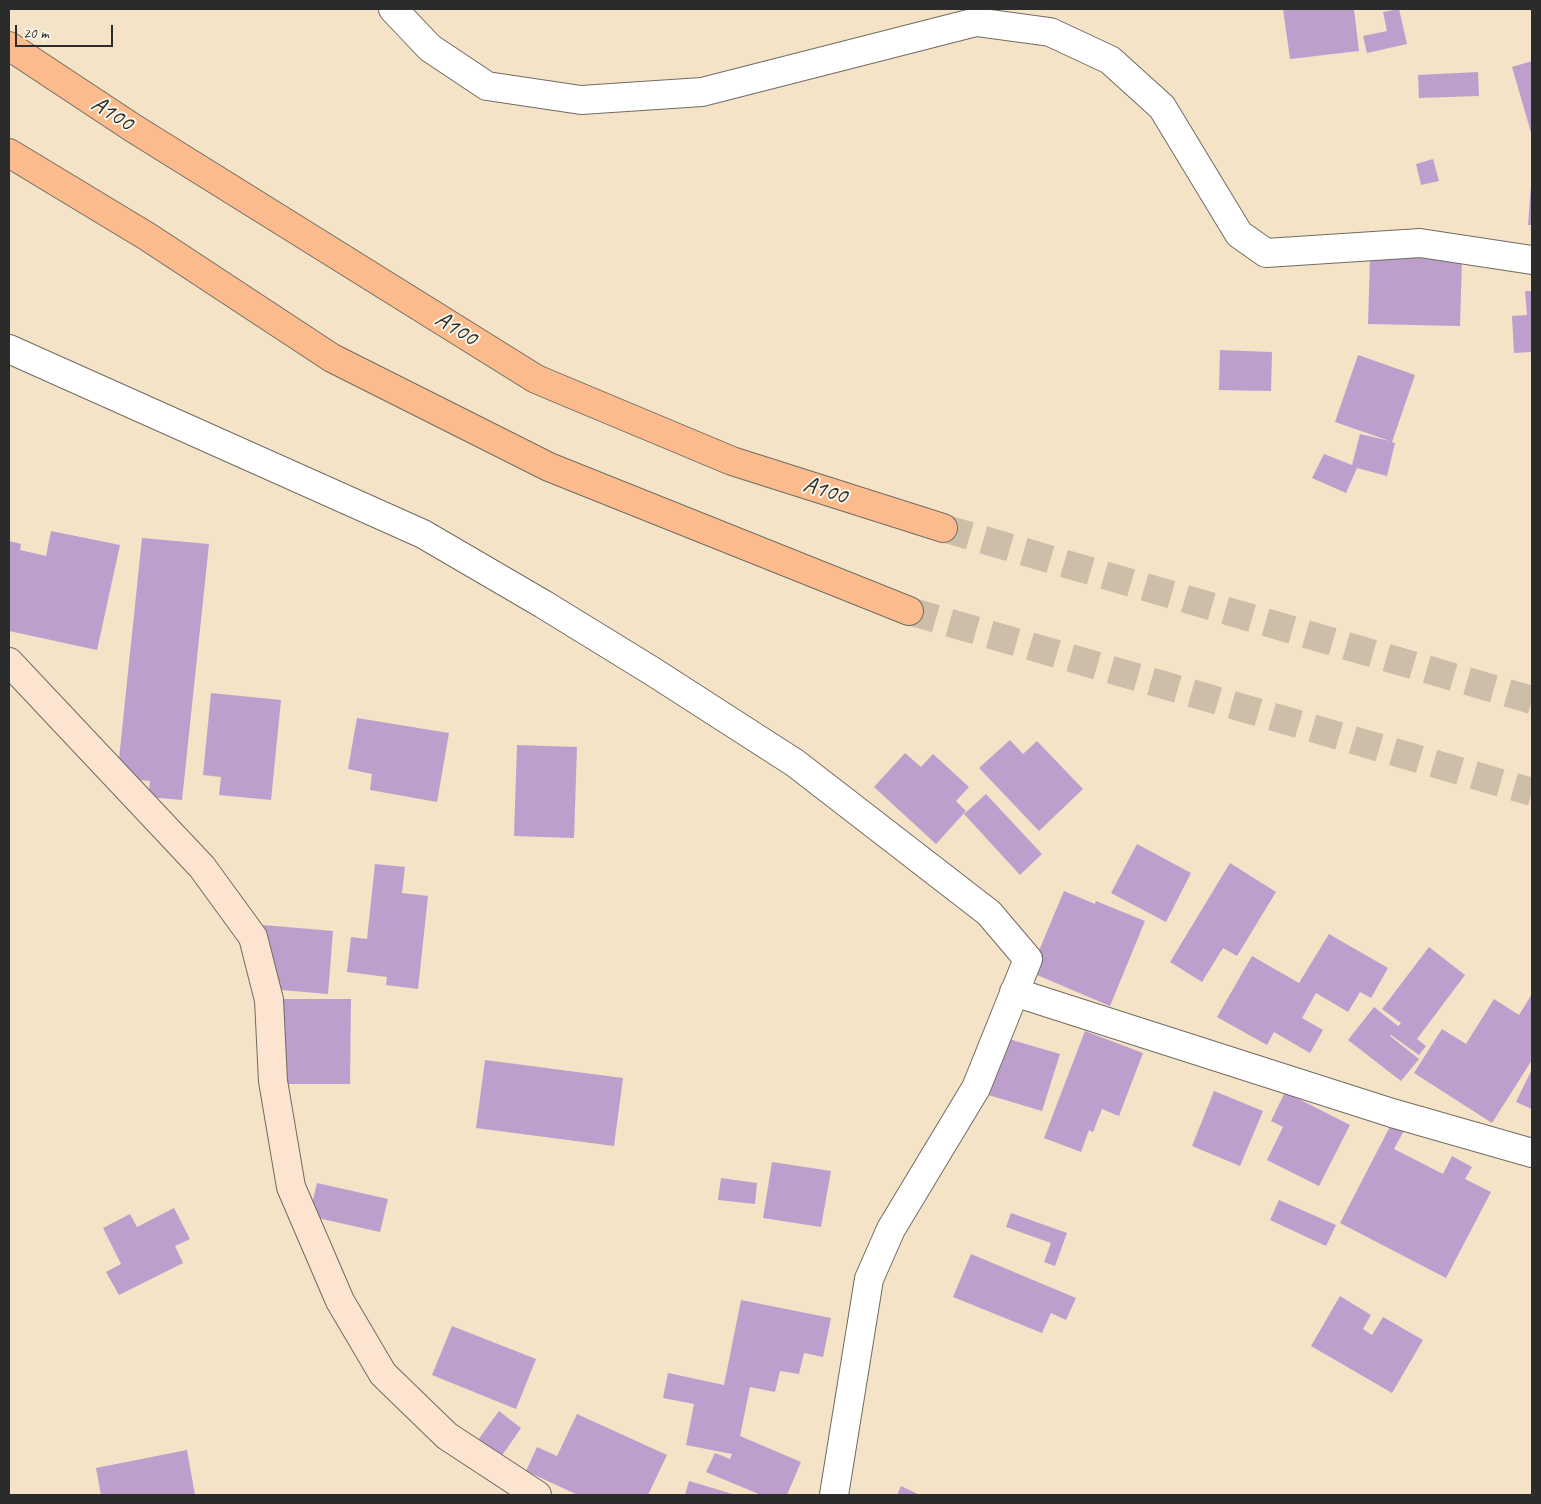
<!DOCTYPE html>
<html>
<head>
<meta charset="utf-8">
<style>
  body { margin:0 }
  #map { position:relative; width:1541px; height:1504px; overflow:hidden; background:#f4e3c7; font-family:Caveat,sans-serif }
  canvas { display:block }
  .frame { position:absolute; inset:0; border:10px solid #2b2b2b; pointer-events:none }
  .scale { position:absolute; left:15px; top:25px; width:98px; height:22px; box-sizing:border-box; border:2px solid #2b2b2b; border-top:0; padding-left:6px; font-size:15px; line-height:18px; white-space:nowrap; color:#2b2b2b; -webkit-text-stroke:4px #fcf5e5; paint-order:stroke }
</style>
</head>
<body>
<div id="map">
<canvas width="1541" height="1504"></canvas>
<div class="frame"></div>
<div class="scale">20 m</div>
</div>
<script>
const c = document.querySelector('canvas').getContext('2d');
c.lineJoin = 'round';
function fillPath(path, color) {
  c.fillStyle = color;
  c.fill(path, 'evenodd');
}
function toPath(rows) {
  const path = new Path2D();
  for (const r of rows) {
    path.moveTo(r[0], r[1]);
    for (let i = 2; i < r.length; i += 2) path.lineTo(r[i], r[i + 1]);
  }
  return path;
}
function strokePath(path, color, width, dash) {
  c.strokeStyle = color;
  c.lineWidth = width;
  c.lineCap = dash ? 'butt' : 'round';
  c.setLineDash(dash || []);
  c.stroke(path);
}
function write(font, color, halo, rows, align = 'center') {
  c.font = font + ' Caveat,sans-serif';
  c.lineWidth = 4;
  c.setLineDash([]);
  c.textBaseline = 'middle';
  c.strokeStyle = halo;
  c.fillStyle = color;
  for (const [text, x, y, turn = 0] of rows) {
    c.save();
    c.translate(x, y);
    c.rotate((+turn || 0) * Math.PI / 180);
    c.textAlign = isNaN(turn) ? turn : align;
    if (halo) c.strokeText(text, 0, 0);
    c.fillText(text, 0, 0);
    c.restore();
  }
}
const building = toPath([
  [1283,9,1354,9,1359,51,1290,59],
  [1399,9,1407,44,1367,53,1363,36,1387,31,1383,12],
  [1532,61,1532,136,1512,67],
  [1478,72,1479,96,1419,98,1418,75],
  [1433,159,1439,181,1421,185,1416,164],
  [1531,185,1532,185,1532,225,1528,225],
  [1370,257,1462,259,1460,326,1368,324],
  [1525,291,1532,291,1532,352,1514,353,1512,316,1527,315],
  [1220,350,1272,352,1271,391,1219,390],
  [1358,355,1415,375,1392,442,1395,443,1387,476,1357,468,1346,493,1312,478,1324,454,1352,465,1360,434,1390,441,1335,422],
  [51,531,120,545,97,650,9,631,9,541,21,544,20,550,46,556],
  [142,538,209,544,182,800,148,797,150,781,117,778],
  [211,693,281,700,271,800,219,795,221,777,203,775],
  [357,718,449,733,437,802,370,790,372,774,348,769],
  [1010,740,1023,754,1037,741,1083,789,1039,831,979,768],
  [517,745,577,747,574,838,514,836],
  [905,753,921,767,933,754,969,787,956,801,966,811,936,844,874,787],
  [986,794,1042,854,1020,875,964,814],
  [1137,844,1191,873,1166,922,1111,893],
  [1230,863,1276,892,1237,956,1223,948,1202,982,1170,962],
  [375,864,405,867,402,893,428,896,418,989,386,985,387,977,347,972,351,937,367,939],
  [1064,891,1095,904,1096,901,1145,921,1110,1006,1030,972],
  [263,925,333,931,328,994,258,988],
  [1329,934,1388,968,1371,998,1360,992,1348,1012,1316,993,1302,1018,1323,1030,1310,1053,1274,1032,1267,1045,1217,1017,1252,956,1299,983],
  [1429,947,1465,975,1417,1039,1426,1046,1419,1055,1391,1035,1390,1036,1419,1059,1401,1081,1348,1040,1374,1007,1398,1026,1401,1023,1382,1009],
  [1532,994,1532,1060,1492,1123,1414,1073,1442,1029,1466,1044,1494,999,1519,1015],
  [265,999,351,999,350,1084,264,1084],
  [1085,1031,1143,1053,1119,1116,1102,1109,1093,1132,1089,1130,1081,1152,1044,1138],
  [1002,1037,1060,1054,1042,1111,985,1094],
  [485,1060,623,1078,614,1146,476,1128],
  [1531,1071,1532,1071,1532,1109,1516,1102],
  [1214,1091,1263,1111,1240,1166,1192,1146],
  [1285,1092,1350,1125,1319,1186,1267,1160,1283,1127,1271,1121],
  [1394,1119,1407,1125,1394,1149,1443,1174,1452,1156,1472,1167,1465,1179,1491,1192,1446,1278,1340,1223],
  [772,1162,831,1171,821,1227,763,1218],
  [721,1178,757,1183,755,1204,718,1200],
  [317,1183,388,1199,380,1232,309,1216],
  [1279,1200,1336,1225,1326,1246,1270,1220],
  [174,1208,190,1239,175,1246,183,1263,119,1295,106,1272,121,1264,103,1228,130,1214,137,1227],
  [1011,1213,1067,1233,1055,1266,1044,1262,1051,1243,1006,1227],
  [971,1254,1076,1298,1066,1320,1051,1313,1042,1333,953,1297],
  [1340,1296,1371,1315,1363,1329,1372,1335,1383,1317,1423,1340,1392,1393,1311,1346],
  [741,1300,831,1318,823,1357,804,1353,799,1374,780,1371,775,1392,750,1387,740,1436,801,1462,787,1495,761,1495,706,1472,715,1453,730,1459,732,1454,686,1445,694,1404,663,1398,668,1373,724,1385],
  [452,1326,536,1359,516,1409,432,1375],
  [499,1411,521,1428,501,1457,478,1440],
  [577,1414,667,1455,648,1495,578,1495,526,1471,537,1447,557,1456],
  [187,1450,195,1495,101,1495,96,1468],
  [689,1481,736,1495,685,1495],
  [901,1486,920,1495,897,1495]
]);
const highwayTunnel = toPath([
  [943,528,1532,700],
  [909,611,1532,792]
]);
const street = toPath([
  [393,9,430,48,487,86,581,100,702,92,976,22,1050,32,1110,60,1162,107,1239,234,1266,253,1420,243,1532,260],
  [9,349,423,534,543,604,652,671,795,763,989,913,1028,959,976,1088,891,1229,869,1279,834,1495],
  [1014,992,1392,1113,1532,1153]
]);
const secondary = toPath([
  [9,662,202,867,253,937,269,1000,273,1081,291,1187,340,1301,383,1374,447,1436,537,1495]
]);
const highway = toPath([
  [9,46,133,128,536,379,732,461,943,528],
  [9,153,148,237,332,358,549,467,909,611]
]);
const streetNames = [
  ["A100",112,114,33],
  ["A100",456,329,32],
  ["A100",825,491,18]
];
fillPath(building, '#bd9fce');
strokePath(highwayTunnel, '#ccbea8', 28, [28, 14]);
strokePath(street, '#716b62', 30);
strokePath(secondary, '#716b62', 30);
strokePath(highway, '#716b62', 30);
strokePath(street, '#fff', 28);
strokePath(secondary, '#fde4d1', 28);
strokePath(highway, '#fbbb8d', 28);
write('24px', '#2b2b2b', '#fcf5e5', streetNames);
</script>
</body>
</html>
